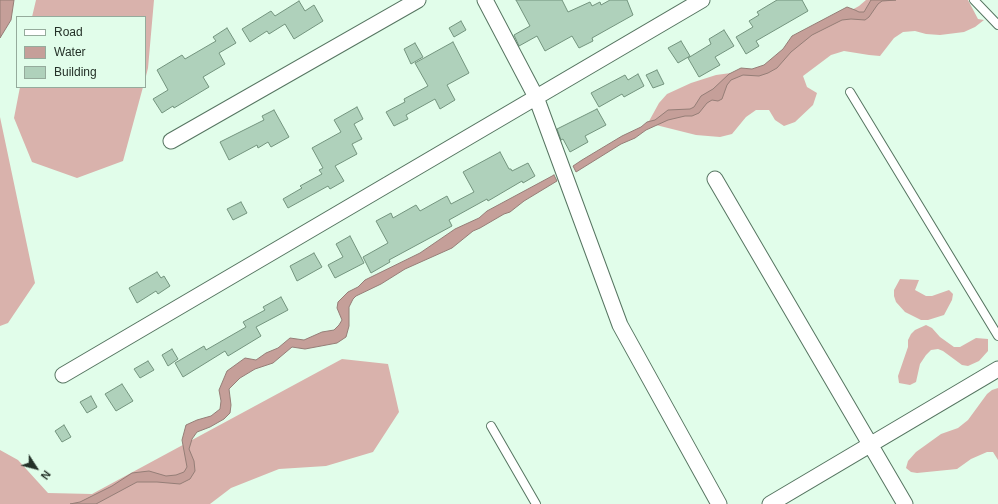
<!DOCTYPE html>
<html>
<head>
<meta charset="utf-8">
<style>
  body { margin:0 }
  #map { position:relative; width:998px; height:504px; overflow:hidden; background:#e1fdea; font-family:Helvetica,sans-serif }
  canvas { display:block }
  .legend { position:absolute; left:16px; top:16px; width:130px; height:72px; box-sizing:border-box; background:#e1fdea; border:1px solid #95ab9c; margin:0; padding:5px 7px; list-style:none; font-size:12px; color:#243128 }
  .legend li { display:flex; align-items:center; gap:8px; height:20px }
  .legend b { width:20px; border:1px solid #95ab9c }
  .north { position:absolute; left:16px; top:448px; width:40px; height:40px; -webkit-text-stroke:3px #e1fdea; paint-order:stroke; rotate:126deg; font-size:11px; font-weight:700; line-height:16px; text-align:center; color:#243128 }
  .north::after { content:''; display:block; margin:auto; width:14px; height:18px; background:#243128; clip-path:polygon(50% 0,100% 100%,50% 72%,0 100%) }
</style>
</head>
<body>
<div id="map">
<canvas width="998" height="504"></canvas>
<ul class="legend">
<li><b style="height:5px;background:#fff"></b>Road</li>
<li><b style="height:11px;background:#c59f99"></b>Water</li>
<li><b style="height:11px;background:#afd1bb"></b>Building</li>
</ul>
<div class="north">N</div>
</div>
<script>
const c = document.querySelector('canvas').getContext('2d');
c.lineJoin = 'round';
function fillPath(path, color) {
  c.fillStyle = color;
  c.fill(path, 'evenodd');
}
function toPath(rows) {
  const path = new Path2D();
  for (const r of rows) {
    path.moveTo(r[0], r[1]);
    for (let i = 2; i < r.length; i += 2) path.lineTo(r[i], r[i + 1]);
  }
  return path;
}
function strokePath(path, color, width, dash) {
  c.strokeStyle = color;
  c.lineWidth = width;
  c.lineCap = dash ? 'butt' : 'round';
  c.setLineDash(dash || []);
  c.stroke(path);
}
const forest = toPath([
  [36,0,154,0,148,68,145,80,145,17,32,17],
  [866,0,968,0,978,19,984,20,975,27,964,32,940,35,926,34,915,31,903,32,894,38,880,56,869,55,844,51,831,55,803,76,807,87,817,93,813,105,795,122,784,126,775,120,769,110,756,110,746,117,732,134,720,137,696,135,648,123,659,103,667,94,691,83,716,75,753,70,766,66,805,36,859,6],
  [20,87,143,87,123,161,77,178,32,162,14,118],
  [0,117,35,283,8,323,0,326],
  [900,279,919,280,915,290,926,296,932,296,949,290,953,294,952,300,944,315,928,320,921,320,905,312,896,302,894,296,894,290],
  [926,325,932,328,940,337,954,347,960,347,976,338,988,339,988,351,979,361,968,366,962,365,943,351,938,349,931,350,926,355,920,364,916,382,910,385,899,383,898,376,908,347,908,340,911,334,915,330],
  [342,359,388,364,399,412,373,452,326,466,279,469,231,488,210,504,0,504,0,450,18,460,48,493,92,494],
  [998,388,998,460,993,452,987,452,971,459,957,469,917,473,911,472,906,468,908,461,916,452,941,434,958,428,968,420,987,394,992,390]
]);
const water = toPath([
  [0,0,14,0,11,20,0,38,0,0],
  [871,0,896,0,882,1,878,4,869,17,865,20,851,19,842,20,812,35,791,52,777,68,768,73,759,76,743,75,731,80,727,85,722,99,718,101,712,100,707,103,699,113,692,116,685,116,668,120,646,130,635,138,621,144,576,172,573,166,582,160,622,136,641,127,647,122,655,120,668,110,690,109,694,107,701,96,713,89,729,74,741,68,752,69,764,65,783,49,792,36,847,7,855,10,859,12,864,12,871,0],
  [554,175,557,181,524,201,510,212,504,214,480,228,473,231,452,248,405,269,381,284,356,296,353,299,349,307,349,326,346,337,337,343,305,349,292,347,273,363,255,369,240,378,229,389,231,405,230,413,224,419,210,427,197,432,192,439,189,449,194,461,195,471,190,479,180,484,157,482,137,482,96,504,70,504,80,502,112,486,132,473,149,471,166,476,176,475,184,472,187,467,182,440,186,425,197,420,211,416,220,409,221,401,219,390,227,371,245,358,256,360,266,353,278,348,290,338,304,340,322,332,334,330,339,325,342,320,337,308,338,302,348,292,358,287,365,280,420,253,455,229,479,218,487,211,554,175]
]);
const building = toPath([
  [516,0,562,0,568,12,590,2,592,6,600,2,601,5,610,0,627,0,633,15,592,38,593,41,579,48,572,36,545,51,537,36,519,46,514,35,530,26,516,0],
  [777,0,802,0,808,11,756,41,759,46,746,54,736,37,753,27,749,21,759,15,757,12,777,0],
  [299,1,305,11,314,5,323,21,294,39,285,24,269,34,267,31,250,42,242,29,271,11,275,16,299,1],
  [461,21,466,30,454,37,449,28,461,21],
  [227,28,236,43,219,53,225,64,203,77,209,87,174,108,173,106,162,113,153,99,168,90,157,70,182,55,185,59,216,41,213,37,227,28],
  [724,30,734,46,715,57,720,65,699,77,688,58,711,44,709,39,724,30],
  [681,41,690,56,678,63,668,48,681,41],
  [453,42,469,73,447,85,455,100,440,109,435,99,406,115,408,119,394,126,386,112,405,102,404,99,428,86,415,63,453,42],
  [415,43,423,57,411,64,404,49,415,43],
  [657,70,664,84,653,88,646,75,657,70],
  [638,74,644,86,624,97,622,94,599,107,591,93,625,75,628,80,638,74],
  [357,107,363,119,354,124,362,139,352,144,357,154,335,166,344,181,330,189,328,186,288,208,283,199,302,188,300,186,322,174,319,170,323,168,312,148,341,132,334,120,357,107],
  [597,109,606,125,585,136,588,142,570,152,563,139,561,140,557,129,597,109],
  [274,110,289,137,271,147,268,142,258,148,257,145,229,160,220,142,264,120,262,116,274,110],
  [500,152,509,169,511,169,512,171,528,163,535,176,523,183,522,181,488,201,487,199,449,220,452,226,389,260,390,262,371,273,363,257,388,243,376,221,391,213,393,218,416,205,420,211,447,196,451,204,474,192,463,172,500,152],
  [241,202,247,213,233,220,227,209,241,202],
  [350,236,364,263,335,278,328,265,343,257,336,244,350,236],
  [314,253,322,267,297,281,290,266,314,253],
  [157,272,161,278,164,276,170,286,158,294,156,291,137,303,129,288,157,272],
  [281,297,288,310,256,327,261,336,228,356,225,351,183,377,175,363,204,346,206,350,246,327,243,322,265,310,263,307,281,297],
  [172,349,178,359,168,366,162,355,172,349],
  [148,361,154,370,140,378,134,369,148,361],
  [122,384,133,401,116,411,105,394,122,384],
  [91,396,97,407,87,413,80,402,91,396],
  [64,425,71,437,62,442,55,431,64,425]
]);
const lane = toPath([
  [974,0,998,25],
  [850,92,998,336],
  [491,426,536,504]
]);
const street = toPath([
  [485,0,536,97,620,325,719,504],
  [171,141,418,0],
  [715,179,905,504],
  [63,375,702,0],
  [770,504,998,369]
]);
fillPath(forest, '#d9b2ac');
fillPath(water, '#c59f99');
strokePath(water, '#957e77', 1);
fillPath(building, '#afd1bb');
strokePath(building, '#73947e', 1);
strokePath(lane, '#567561', 10);
strokePath(street, '#567561', 17);
strokePath(lane, '#fff', 8);
strokePath(street, '#fff', 15);
</script>
</body>
</html>
